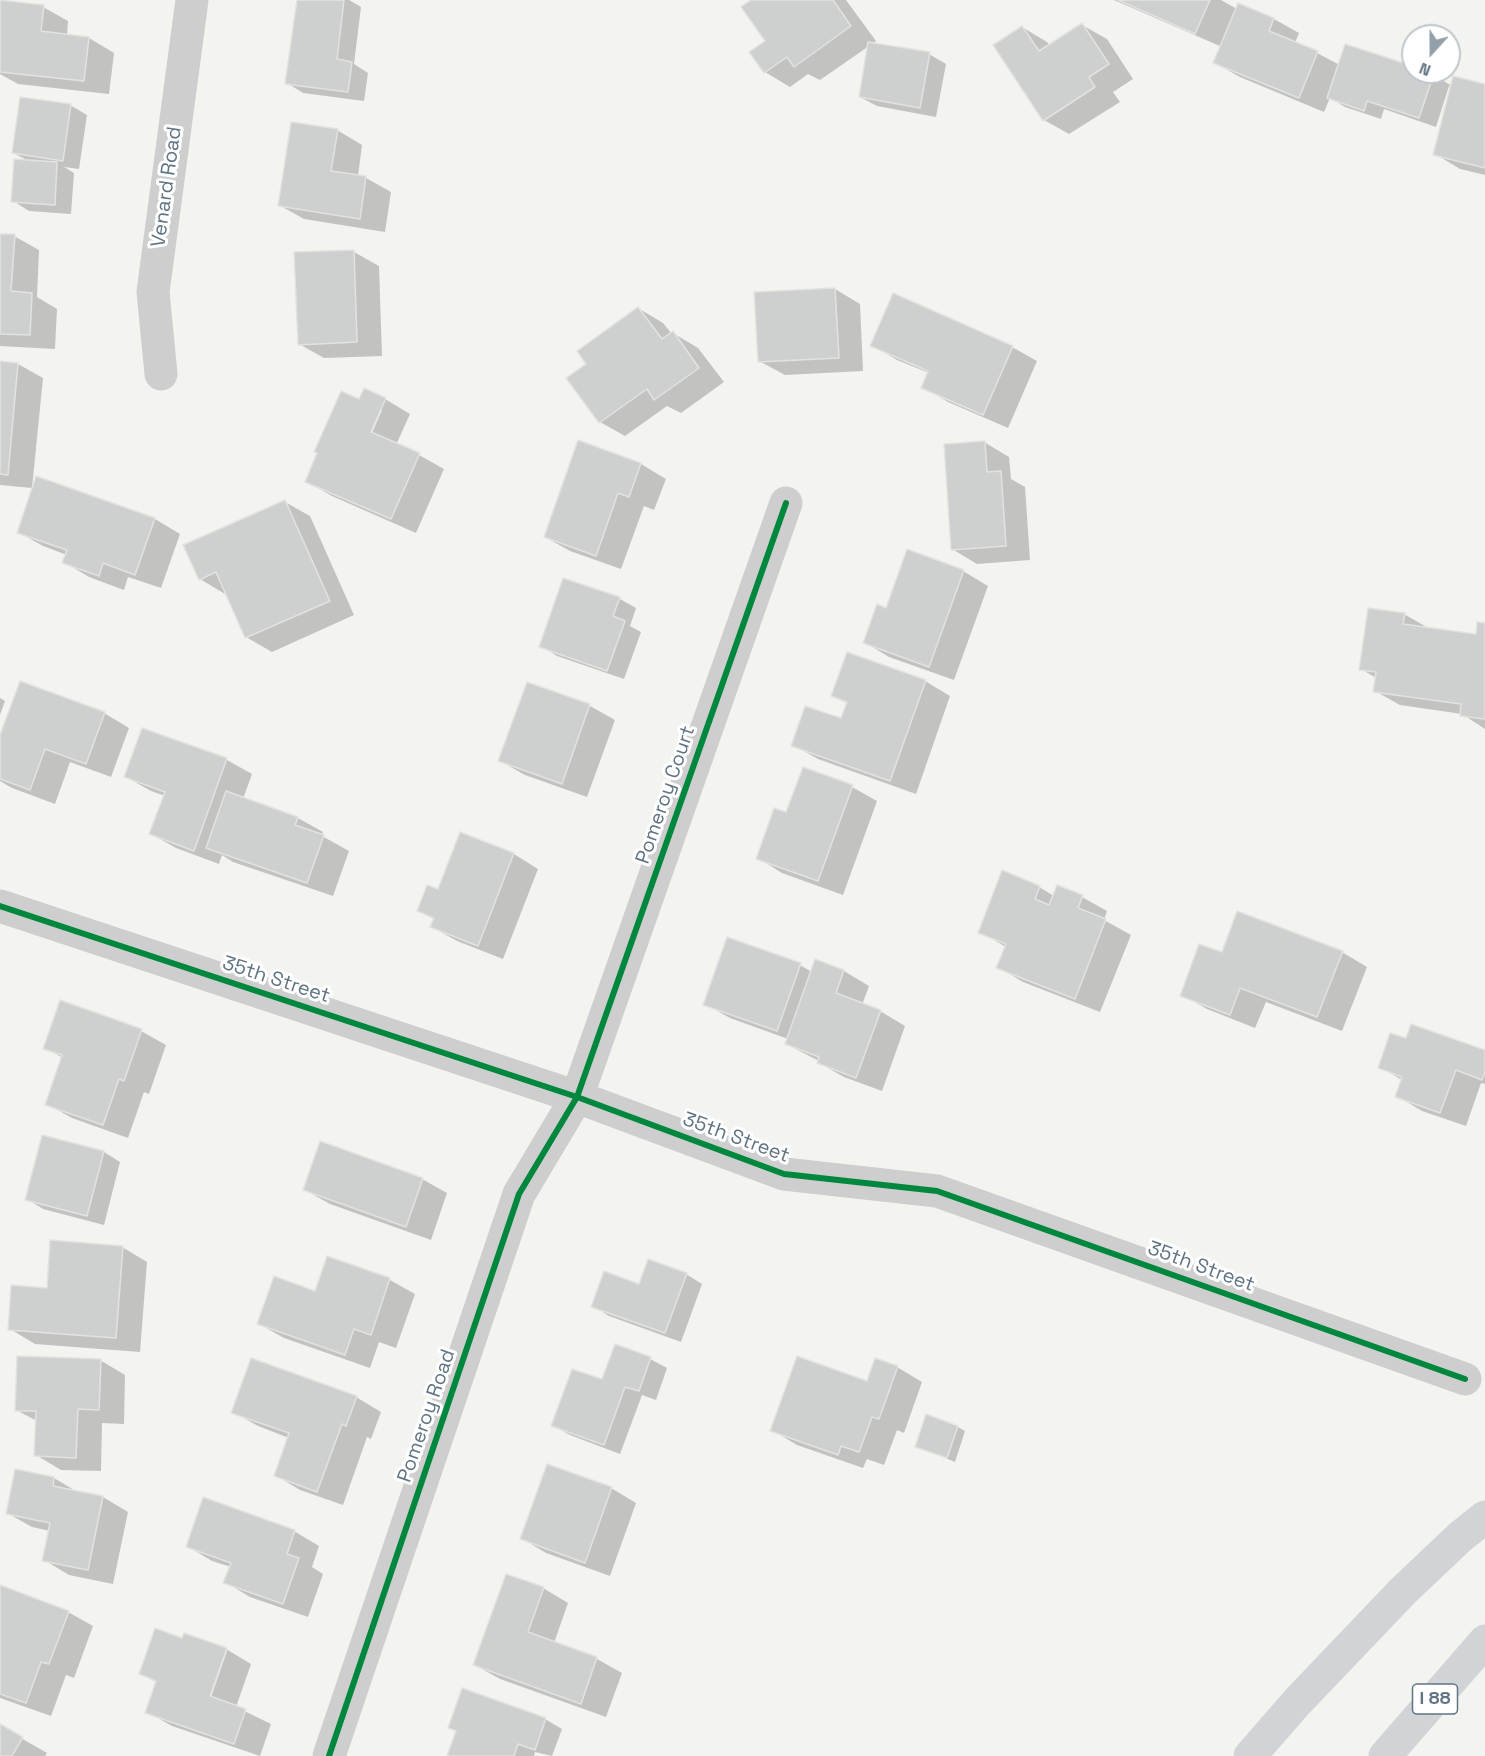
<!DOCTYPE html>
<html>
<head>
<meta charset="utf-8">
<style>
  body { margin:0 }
  #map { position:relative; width:1485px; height:1756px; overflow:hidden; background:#f3f3f0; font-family:"Space Grotesk",sans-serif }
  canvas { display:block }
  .north { position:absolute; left:1401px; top:24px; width:60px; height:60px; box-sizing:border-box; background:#fff; border:2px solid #bfc7cd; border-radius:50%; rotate:201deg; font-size:16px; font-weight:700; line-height:24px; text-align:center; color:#607483 }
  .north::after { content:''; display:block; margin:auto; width:21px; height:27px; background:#93a0a9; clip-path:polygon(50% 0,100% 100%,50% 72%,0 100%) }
</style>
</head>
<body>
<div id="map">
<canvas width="1485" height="1756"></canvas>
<div class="north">N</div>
</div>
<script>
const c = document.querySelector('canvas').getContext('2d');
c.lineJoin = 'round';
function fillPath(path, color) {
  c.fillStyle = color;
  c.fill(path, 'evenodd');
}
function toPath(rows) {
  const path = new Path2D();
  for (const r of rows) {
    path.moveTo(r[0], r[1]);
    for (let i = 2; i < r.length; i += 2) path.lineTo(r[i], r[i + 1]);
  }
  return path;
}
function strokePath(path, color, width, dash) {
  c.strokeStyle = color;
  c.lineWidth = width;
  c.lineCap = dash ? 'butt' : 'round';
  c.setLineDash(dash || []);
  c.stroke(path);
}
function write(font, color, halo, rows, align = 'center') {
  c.font = font + ' "Space Grotesk",sans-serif';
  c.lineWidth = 6;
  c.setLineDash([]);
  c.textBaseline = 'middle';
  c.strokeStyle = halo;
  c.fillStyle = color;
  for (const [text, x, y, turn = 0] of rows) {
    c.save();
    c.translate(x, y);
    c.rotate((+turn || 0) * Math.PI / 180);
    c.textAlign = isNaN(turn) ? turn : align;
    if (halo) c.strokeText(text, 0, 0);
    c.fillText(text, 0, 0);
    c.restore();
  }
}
const shadow = toPath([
  [298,0,349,0,361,7,354,64,368,73,364,101,303,93,287,83],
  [754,0,846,0,876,41,872,44,929,54,946,64,936,117,877,106,860,97,869,46,820,80,808,74,790,87,765,72,767,41],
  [1114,0,1221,0,1237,9,1239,5,1274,19,1299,33,1295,43,1317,53,1340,65,1413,68,1413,72,1425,72,1433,75,1452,86,1485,85,1485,175,1460,169,1435,154,1452,86,1449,86,1436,127,1384,109,1381,119,1345,107,1330,98,1324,112,1240,77,1215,63,1222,47],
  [0,2,43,7,68,21,67,36,89,38,114,53,109,94,18,84,0,74],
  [1082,25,1107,39,1133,79,1113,92,1120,102,1069,134,1044,120,1022,27,1047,42,1050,46],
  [70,105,87,115,79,169,64,167,74,173,71,214,29,211,13,201,29,161,13,153],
  [337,130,362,145,358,176,366,178,391,192,385,232,304,219,279,205],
  [0,235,14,236,39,250,37,297,57,309,55,349,0,346],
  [354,252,379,266,382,356,324,358,299,344],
  [835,289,860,304,863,371,785,375,759,361],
  [638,308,663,323,672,334,673,333,698,348,724,382,681,413,667,406,625,436,600,422,588,365],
  [872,345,1012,347,1037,361,1008,428,948,402,923,387,929,373,897,360],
  [0,362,18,364,43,378,32,488,0,485],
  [385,399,410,414,396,445,419,455,444,469,416,533,332,496,307,482,360,401],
  [379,410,382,410,369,440,366,439],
  [984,442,1009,457,1011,479,1025,487,1030,560,977,564,952,549],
  [641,464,666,479,654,510,644,506,621,569,570,551,545,537],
  [37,478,155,519,180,534,161,588,128,577,124,590,89,577,64,562,67,555,43,546,18,532],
  [285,502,310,516,354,615,272,652,246,637,227,593,225,594,200,579],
  [963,571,988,586,954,680,889,657,864,642,887,610],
  [564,579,620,599,636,608,630,626,641,632,624,679,557,656,541,646],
  [1404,614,1430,629,1477,636,1485,625,1485,729,1462,714,1400,705,1375,691,1376,678,1361,669],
  [925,681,950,696,916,794,818,759,793,745,842,720,848,704,833,696],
  [528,684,590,706,615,720,587,797,525,775,500,761],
  [0,698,5,701,0,715],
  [104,713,129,728,111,777,70,762,55,804,12,788,0,781,0,740],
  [143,729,227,760,252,774,243,799,298,818,323,832,322,836,349,851,333,896,233,862,222,855,219,864,176,848,151,834,165,796,151,791,126,777],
  [852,787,877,801,843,895,782,873,758,858,787,814],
  [514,854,538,869,503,959,457,941,432,927,435,920,419,911,439,891],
  [1039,887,1054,896,1082,897,1107,911,1104,920,1131,935,1100,1012,1023,982,998,967,1006,947,980,932],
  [1342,952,1367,967,1342,1031,1266,1002,1255,1028,1207,1009,1182,995,1223,954],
  [816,961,844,971,869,986,862,1005,880,1011,905,1026,882,1091,844,1077,819,1063,819,1061,786,1044,788,1039,730,1018,705,1004,800,965,812,972],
  [141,1031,166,1045,149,1094,144,1092,128,1138,72,1118,47,1104,63,1058,45,1048],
  [1407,1040,1485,1052,1485,1084,1481,1083,1466,1126,1422,1111,1397,1096,1402,1080,1380,1067],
  [104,1152,120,1162,104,1225,43,1209,27,1199],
  [422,1179,447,1193,431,1240,330,1204,305,1190],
  [122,1247,147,1262,140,1352,35,1344,10,1329],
  [328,1258,390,1280,415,1294,396,1348,379,1342,370,1368,284,1338,259,1324,316,1293],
  [686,1274,702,1284,681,1342,609,1316,593,1306],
  [650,1359,667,1368,656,1400,642,1395,620,1454,570,1435,553,1426,603,1381],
  [100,1360,125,1375,124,1424,102,1423,101,1471,61,1470,36,1455,37,1421,16,1410],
  [876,1360,897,1367,922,1382,904,1433,897,1430,884,1465,867,1459,863,1468,797,1445,772,1430,868,1383],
  [356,1397,381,1412,371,1439,367,1437,343,1505,300,1490,275,1475,289,1438,258,1426,233,1412],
  [958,1427,965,1431,955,1462,916,1446],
  [54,1478,79,1493,103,1497,128,1512,113,1584,69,1575,44,1560,50,1531,32,1527,7,1513],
  [611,1488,636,1503,610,1576,546,1553,521,1538],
  [294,1531,319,1546,312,1567,323,1574,308,1617,250,1597,225,1582,231,1567,212,1561,187,1546],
  [0,1587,68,1612,93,1626,74,1678,66,1675,51,1716,0,1698],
  [543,1588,568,1603,554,1643,597,1659,622,1673,606,1717,500,1679,475,1665],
  [183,1640,226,1649,251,1664,236,1707,271,1724,260,1756,172,1726,147,1712,157,1683,141,1673],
  [224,1651,227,1651,209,1703,206,1702],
  [545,1719,562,1729,552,1756,535,1752,534,1756,449,1756,457,1732,450,1728],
  [0,1726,47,1753,45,1756,0,1756]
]);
const building = toPath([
  [0,0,44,5,41,31,89,37,84,81,0,72,0,0],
  [297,0,344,0,337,59,352,62,348,92,285,84,297,0],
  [751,0,833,0,851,26,794,67,787,57,764,73,749,52,765,41,741,7,751,0],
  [1118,0,1210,0,1195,34,1118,0],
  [1238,3,1274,18,1269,31,1318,51,1299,98,1213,63,1238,3],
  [1082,23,1109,64,1089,77,1095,87,1043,121,993,45,1022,26,1039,51,1082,23],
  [868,42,930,52,920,108,859,97,868,42],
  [1345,44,1413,66,1413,72,1434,73,1419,118,1367,101,1364,111,1327,98,1345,44],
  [1453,76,1485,84,1485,168,1433,155,1453,76],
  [20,97,71,104,63,161,12,153,20,97],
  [291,122,338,129,331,171,366,176,360,219,278,206,291,122],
  [14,159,57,162,55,205,11,202,14,159],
  [0,234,15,234,11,291,32,293,30,335,0,334,0,234],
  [354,250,357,342,298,345,294,252,354,250],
  [835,288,839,358,758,362,754,292,835,288],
  [893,293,1013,346,983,415,921,388,928,371,870,346,893,293],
  [638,307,662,339,673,331,699,368,654,400,647,389,599,423,566,378,586,364,577,351,638,307],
  [0,361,18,363,8,475,0,474,0,361],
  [364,388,386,398,371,432,420,453,391,519,305,482,317,453,314,452,341,391,359,399,364,388],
  [578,440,641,463,629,497,618,493,596,556,544,537,578,440],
  [985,441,987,472,1001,471,1006,546,951,550,944,444,985,441],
  [36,476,155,518,135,575,103,563,99,576,62,563,67,550,17,533,36,476],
  [285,500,330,601,245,638,216,572,199,580,183,545,285,500],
  [907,549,964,570,929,667,863,643,877,604,886,608,907,549],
  [563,578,620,597,613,616,625,621,607,671,539,647,563,578],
  [1368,608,1405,613,1403,624,1476,634,1477,622,1485,623,1485,719,1460,716,1461,704,1373,692,1376,672,1359,670,1368,608],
  [847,652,926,680,890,781,791,746,805,706,841,718,847,702,831,696,847,652],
  [20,681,105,712,86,764,45,749,30,790,0,779,0,735,20,681],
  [527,682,590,704,562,784,498,761,527,682],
  [142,728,227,758,194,851,149,834,165,792,124,777,142,728],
  [803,767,853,785,818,881,756,859,774,808,786,812,803,767],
  [226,791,298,817,295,825,324,835,307,883,206,848,226,791],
  [460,832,514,853,478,946,430,927,434,918,417,911,427,885,438,889,460,832],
  [1002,870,1040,886,1035,899,1049,905,1057,885,1083,895,1078,908,1106,919,1075,999,996,968,1006,944,978,933,1002,870],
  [1237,911,1343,951,1317,1017,1240,988,1230,1015,1180,996,1199,944,1222,952,1237,911],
  [727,937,801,963,777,1031,703,1005,727,937],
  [815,959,844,970,836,993,881,1010,856,1078,817,1063,819,1057,785,1044,815,959],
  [60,1000,142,1029,124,1081,119,1079,103,1125,45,1105,62,1055,43,1049,60,1000],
  [1411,1024,1485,1050,1485,1072,1482,1080,1456,1070,1440,1113,1395,1097,1402,1077,1378,1068,1390,1033,1406,1038,1411,1024],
  [42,1135,104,1151,87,1216,25,1200,42,1135],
  [320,1141,423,1178,406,1227,303,1190,320,1141],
  [50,1240,123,1246,116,1338,8,1330,11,1285,47,1288,50,1240],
  [327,1256,390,1278,371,1335,354,1329,345,1355,257,1324,274,1276,315,1291,327,1256],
  [648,1259,687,1273,665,1333,591,1307,604,1271,639,1284,648,1259],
  [615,1344,651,1357,639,1391,625,1387,604,1445,551,1426,572,1369,602,1379,615,1344],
  [17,1356,101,1359,99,1410,78,1409,76,1458,34,1456,36,1411,15,1411,17,1356],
  [797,1356,867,1381,875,1358,898,1366,879,1419,872,1417,859,1452,841,1446,838,1455,770,1431,797,1356],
  [251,1358,357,1396,346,1426,342,1424,317,1492,274,1476,289,1433,231,1413,251,1358],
  [926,1414,958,1426,947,1458,915,1447,926,1414],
  [547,1464,612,1487,585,1563,520,1539,547,1464],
  [15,1469,54,1477,53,1486,103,1496,88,1570,42,1561,50,1523,6,1514,15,1469],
  [203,1497,295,1530,287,1554,299,1558,283,1604,223,1583,231,1563,186,1547,203,1497],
  [506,1574,544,1587,528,1632,597,1657,581,1704,473,1665,506,1574],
  [0,1585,69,1611,49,1664,41,1662,26,1703,0,1694,0,1585],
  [155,1628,182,1638,184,1633,227,1648,210,1696,246,1709,234,1744,145,1713,156,1681,139,1674,155,1628],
  [462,1688,546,1718,535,1750,518,1744,514,1756,447,1756,456,1731,448,1728,462,1688],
  [0,1724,23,1737,12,1756,0,1756,0,1724]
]);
const minor = toPath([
  [161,374,153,292,192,0],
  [0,906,577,1097,784,1174,937,1191,1465,1379],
  [329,1756,519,1194,577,1097,786,503]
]);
const highway = toPath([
  [1250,1756,1297,1702,1403,1591,1460,1537,1485,1517],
  [1385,1756,1485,1641]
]);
const cycleway = toPath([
  [0,906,577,1097,784,1174,937,1191,1465,1379],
  [329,1756,519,1194,577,1097,786,503]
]);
const shields = [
  [1435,1699,45]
];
const shieldNames = [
  ["I 88",1435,1699]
];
const streetNames = [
  ["Venard Road",167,187,-82],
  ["Pomeroy Court",666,795,-71],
  ["35th Street",276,980,18],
  ["35th Street",736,1138,20],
  ["35th Street",1201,1267,20],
  ["Pomeroy Road",427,1416,-71]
];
fillPath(shadow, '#0003');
fillPath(building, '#cecfcf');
strokePath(building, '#e2e2e0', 1.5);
strokePath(minor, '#cececf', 33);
strokePath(highway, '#d0d4d7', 33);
strokePath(cycleway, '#00873e', 6);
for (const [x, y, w] of shields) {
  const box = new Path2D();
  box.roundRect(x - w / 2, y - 15, w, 30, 4.5);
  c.fillStyle = '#fff';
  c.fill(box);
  strokePath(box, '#607483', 1.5);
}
write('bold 18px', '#607483', null, shieldNames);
write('20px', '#607483', '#fff', streetNames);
</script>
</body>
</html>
